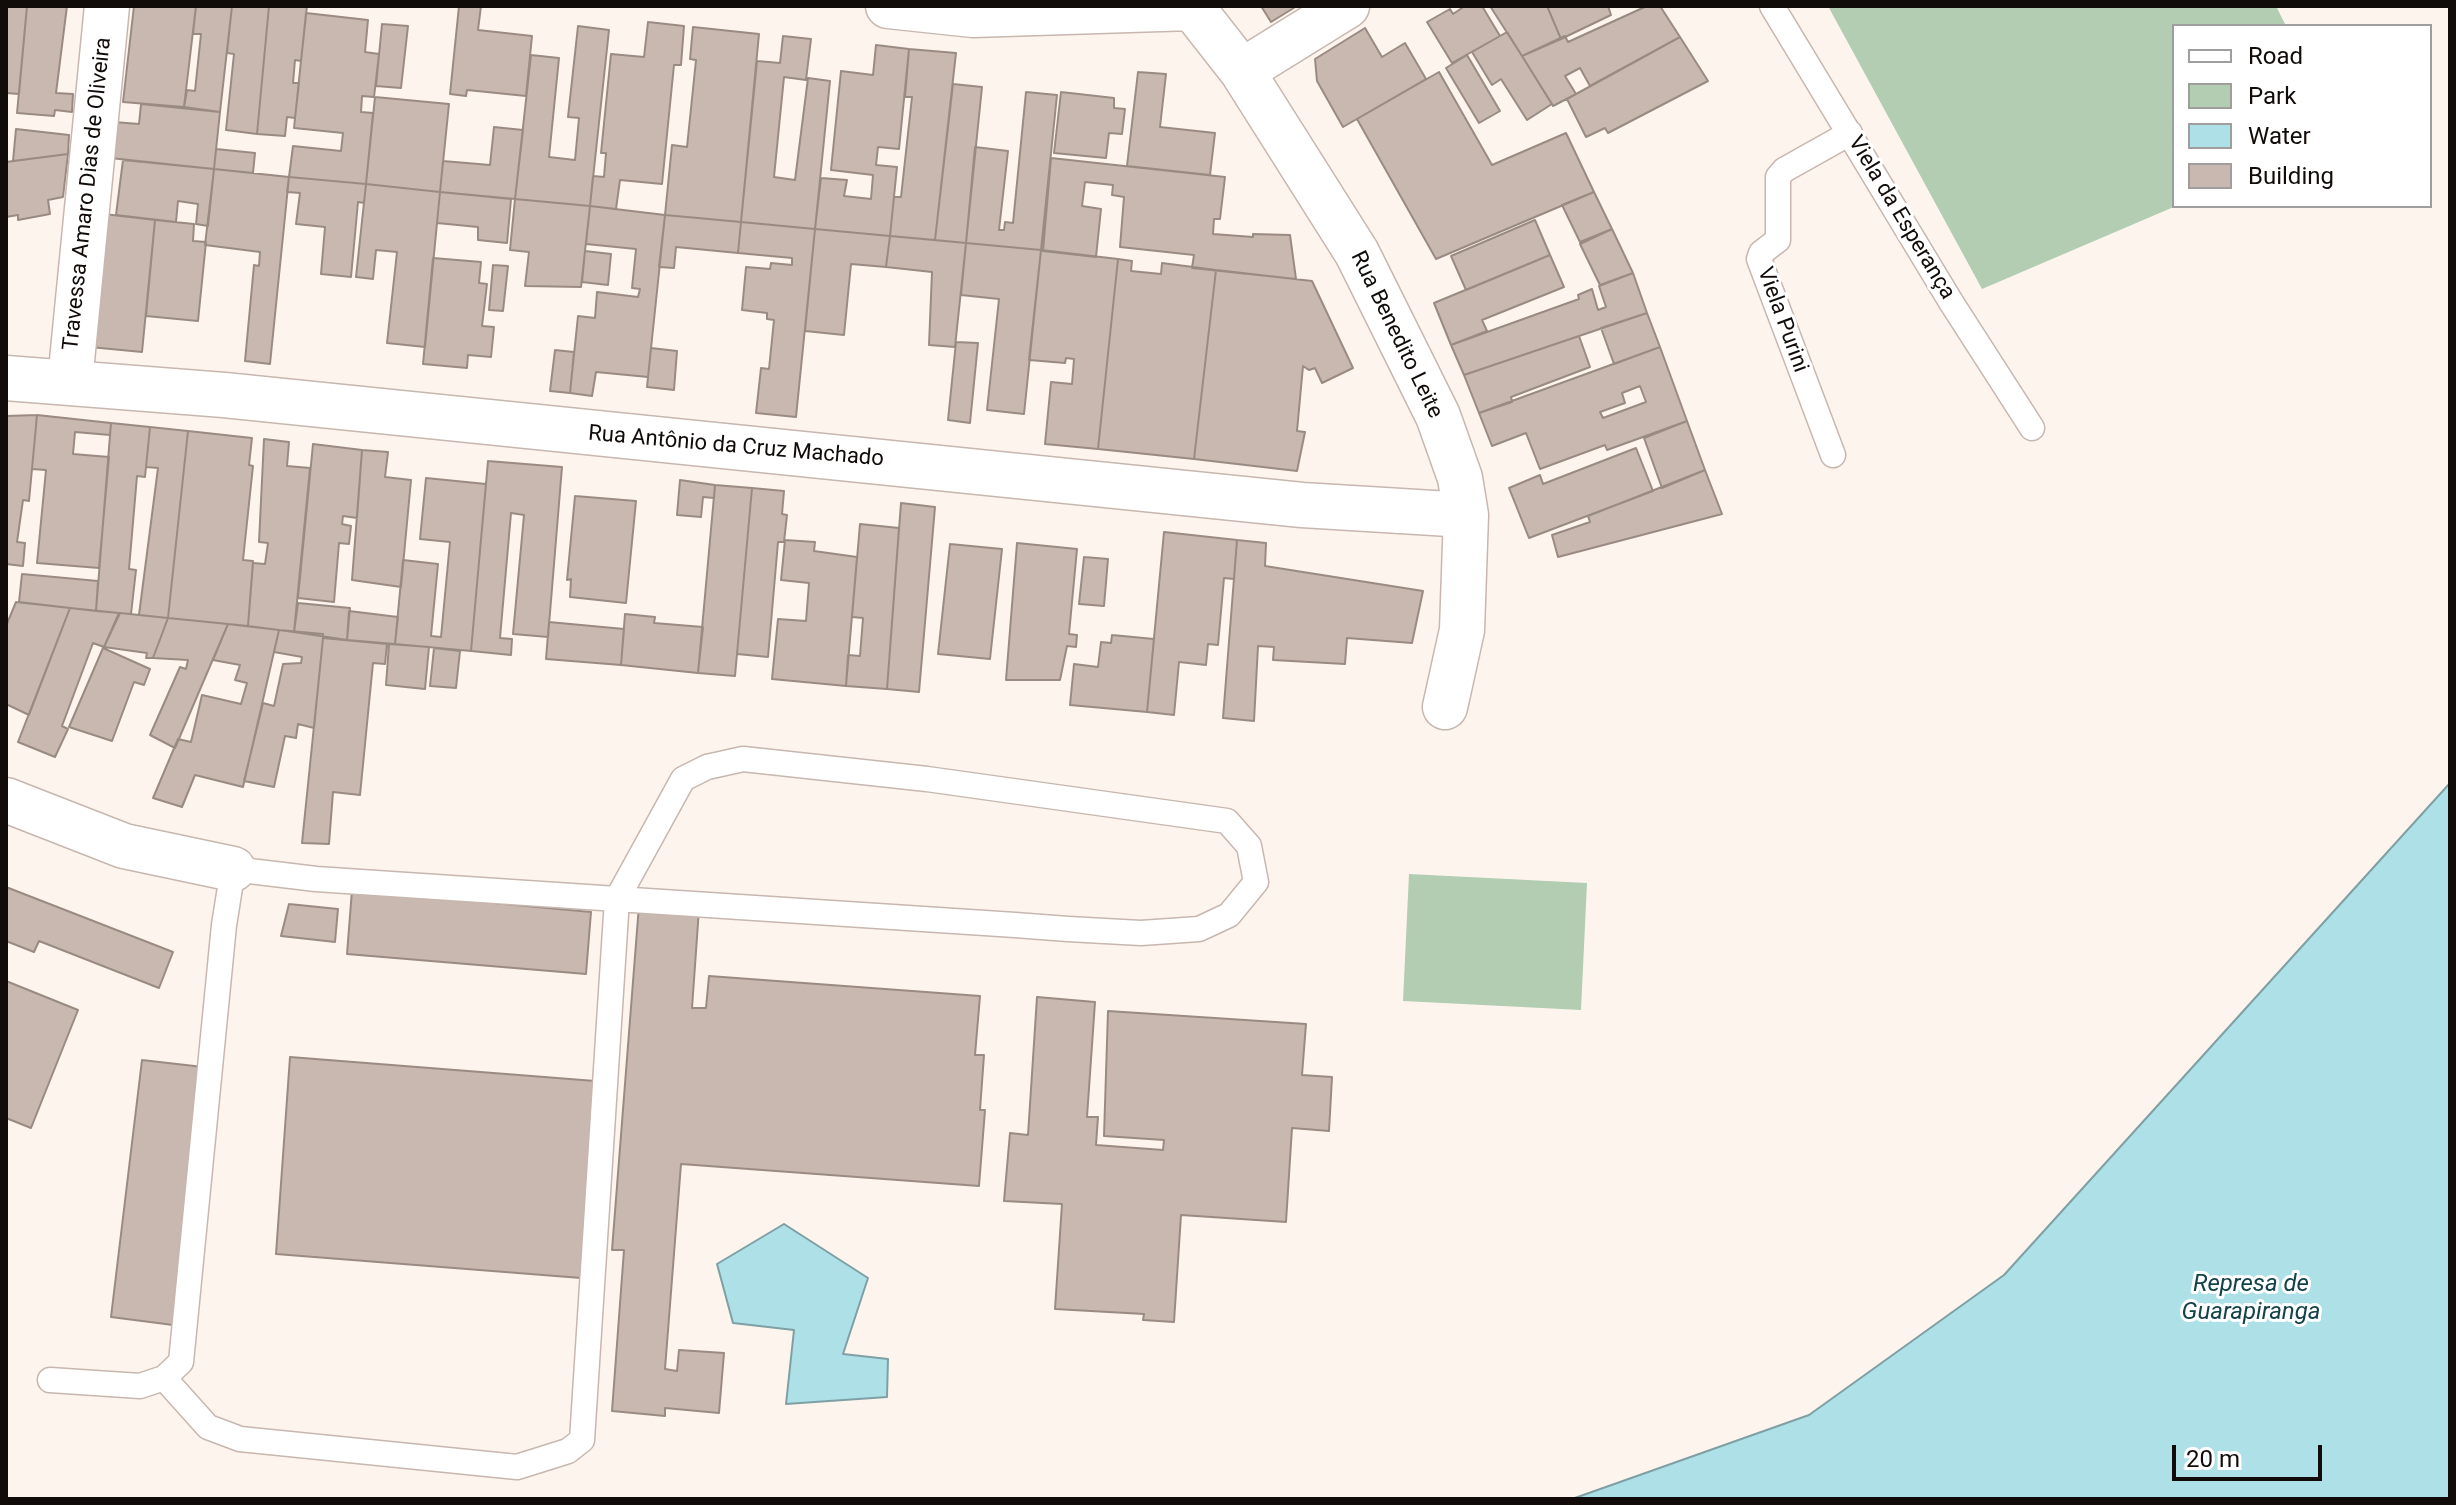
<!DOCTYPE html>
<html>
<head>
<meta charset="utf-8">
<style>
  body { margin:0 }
  #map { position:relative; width:2456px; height:1505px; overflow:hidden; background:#fef4ee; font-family:Roboto,sans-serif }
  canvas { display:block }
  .frame { position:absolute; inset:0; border:8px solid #110c09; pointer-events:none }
  .legend { position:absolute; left:2172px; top:24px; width:260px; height:184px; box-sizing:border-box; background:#fff; border:2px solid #a09e9d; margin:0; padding:10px 14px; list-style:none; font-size:24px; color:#110c09 }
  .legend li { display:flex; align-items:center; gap:16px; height:40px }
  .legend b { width:40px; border:2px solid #a09e9d }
  .scale { position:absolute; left:2172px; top:1445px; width:150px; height:36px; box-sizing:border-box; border:4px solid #110c09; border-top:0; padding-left:10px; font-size:24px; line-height:28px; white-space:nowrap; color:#110c09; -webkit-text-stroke:6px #fff; paint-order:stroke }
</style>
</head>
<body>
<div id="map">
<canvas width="2456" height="1505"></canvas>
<div class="frame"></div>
<ul class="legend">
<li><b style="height:10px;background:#fff"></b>Road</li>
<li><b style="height:22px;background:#b2cdb2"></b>Park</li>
<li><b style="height:22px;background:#ade0e7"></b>Water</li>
<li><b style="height:22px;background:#c8b8af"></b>Building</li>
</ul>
<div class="scale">20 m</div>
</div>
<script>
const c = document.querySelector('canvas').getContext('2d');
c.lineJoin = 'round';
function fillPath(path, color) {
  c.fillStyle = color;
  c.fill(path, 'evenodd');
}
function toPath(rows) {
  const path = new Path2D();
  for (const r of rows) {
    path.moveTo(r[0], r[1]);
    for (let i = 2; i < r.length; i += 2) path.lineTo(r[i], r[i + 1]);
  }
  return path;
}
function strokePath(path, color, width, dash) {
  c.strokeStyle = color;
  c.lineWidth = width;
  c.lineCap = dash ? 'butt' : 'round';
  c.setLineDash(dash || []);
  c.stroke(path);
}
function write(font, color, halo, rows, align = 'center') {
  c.font = font + ' Roboto,sans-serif';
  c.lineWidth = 6;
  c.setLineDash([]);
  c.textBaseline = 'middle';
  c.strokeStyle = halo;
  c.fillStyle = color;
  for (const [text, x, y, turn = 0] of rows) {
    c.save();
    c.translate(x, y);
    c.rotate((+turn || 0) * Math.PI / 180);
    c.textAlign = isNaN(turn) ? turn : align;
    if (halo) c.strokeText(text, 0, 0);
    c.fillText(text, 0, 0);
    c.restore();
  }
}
const green = toPath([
  [1828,6,2276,6,2286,26,2174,26,2176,206,1982,289],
  [1409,874,1587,883,1581,1010,1403,1001]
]);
const water = toPath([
  [2450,783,2450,1499,1572,1499,1809,1415,2004,1275,2450,783],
  [784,1224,868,1278,843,1354,888,1359,887,1397,786,1404,794,1330,733,1323,717,1264,784,1224]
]);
const building = toPath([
  [6,6,27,6,19,94,6,93,6,6],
  [27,6,67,6,56,93,73,94,72,112,55,110,54,116,17,113,27,6],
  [134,6,196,6,184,107,123,102,134,6],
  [196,6,232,6,220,112,184,107,187,90,195,91,201,34,193,34,196,6],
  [232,6,269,6,257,134,226,130,234,54,227,53,232,6],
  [269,6,307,6,301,61,295,60,293,83,299,83,295,118,287,117,285,136,257,134,269,6],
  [459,6,481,6,478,30,532,36,526,96,467,90,466,96,450,94,459,6],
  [1261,6,1297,6,1271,22,1261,6],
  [1465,6,1482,6,1500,36,1452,63,1427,22,1450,9,1453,14,1465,6],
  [1490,6,1547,6,1561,39,1522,56,1490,6],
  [1547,6,1608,6,1611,15,1561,39,1547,6],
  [1647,6,1660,6,1680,37,1590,86,1580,68,1565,76,1576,94,1553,106,1522,56,1565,36,1568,42,1647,6],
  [306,13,368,20,365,52,379,54,374,97,362,96,361,112,373,113,366,184,289,177,293,146,341,151,343,133,294,128,306,13],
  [648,22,684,26,681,65,674,65,662,184,620,180,616,209,590,206,593,176,604,177,606,153,601,153,611,54,644,57,648,22],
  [382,24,408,26,401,88,376,86,382,24],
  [578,26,609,30,590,206,515,199,531,55,559,58,549,157,575,160,579,118,568,117,578,26],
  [693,27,759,34,741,222,665,215,672,145,687,147,696,60,690,59,693,27],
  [1365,28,1382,57,1405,43,1426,79,1343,127,1317,81,1315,59,1365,28],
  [1507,32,1552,104,1527,120,1501,79,1492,85,1472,52,1507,32],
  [783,36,811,39,806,80,784,77,774,177,795,180,808,78,830,81,815,229,741,222,757,61,780,63,783,36],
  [1680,37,1708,81,1608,133,1605,128,1586,137,1567,99,1680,37],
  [876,45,909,49,899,149,878,147,876,165,897,167,890,236,815,229,821,178,847,180,844,196,871,199,873,175,831,170,841,71,873,75,876,45],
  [909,49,956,53,935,240,890,236,894,197,901,197,912,97,905,97,909,49],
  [1467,55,1500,111,1479,123,1446,68,1467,55],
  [1138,72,1166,74,1160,127,1215,133,1210,175,1127,166,1138,72],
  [1439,72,1492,165,1566,133,1594,192,1436,259,1357,119,1439,72],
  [953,84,982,87,966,243,935,240,953,84],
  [1026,92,1057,95,1041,250,966,243,975,147,1008,151,999,230,1004,230,1005,222,1013,223,1026,92],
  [1061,92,1114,98,1114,108,1125,109,1122,134,1109,133,1106,158,1054,153,1061,92],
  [375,97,449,104,440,192,366,184,375,97],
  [141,104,220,112,214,169,110,158,114,122,139,124,141,104],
  [494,127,523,130,515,199,440,192,443,161,490,165,494,127],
  [16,129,69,135,68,154,13,161,16,129],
  [216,149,255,153,253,173,214,169,216,149],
  [68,154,63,197,48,200,50,214,18,220,18,215,6,217,6,162,68,154],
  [1051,158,1225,177,1220,219,1214,219,1213,234,1253,237,1253,234,1290,235,1296,279,1192,268,1194,255,1120,247,1124,197,1112,195,1113,185,1085,182,1082,206,1101,209,1096,257,1043,251,1051,158],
  [123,160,214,169,208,226,196,224,198,204,178,201,176,222,116,215,123,160],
  [214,169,289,177,270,364,245,361,254,265,259,266,260,252,205,245,214,169],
  [289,177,366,184,364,203,358,202,351,277,321,274,325,227,296,224,300,193,287,192,289,177],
  [366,184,440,192,425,347,387,343,397,252,376,250,373,279,356,277,366,184],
  [440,192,511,199,507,243,478,240,478,227,437,223,440,192],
  [1594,192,1612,229,1580,242,1562,205,1594,192],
  [515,199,590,206,581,287,525,286,529,252,510,250,515,199],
  [590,206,665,215,648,377,596,372,592,396,570,393,578,316,595,318,597,292,638,297,640,289,632,288,636,249,586,244,590,206],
  [104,214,155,220,142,352,90,347,104,214],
  [665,215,741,222,738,253,676,247,674,268,659,267,665,215],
  [155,220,194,224,193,241,206,242,198,321,146,316,155,220],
  [1535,220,1550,255,1466,290,1451,256,1535,220],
  [741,222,815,229,796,417,756,413,761,368,769,369,774,320,767,319,767,313,742,310,746,267,770,269,771,263,792,265,792,258,738,253,741,222],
  [815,229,890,236,886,267,851,264,844,335,805,331,815,229],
  [1612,229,1633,273,1600,285,1580,244,1612,229],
  [890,236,966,243,955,347,929,345,932,272,886,267,890,236],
  [966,243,1041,250,1024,414,987,410,999,299,961,295,966,243],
  [1041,250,1118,259,1098,449,1045,444,1051,382,1072,384,1074,359,1066,358,1065,363,1029,360,1041,250],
  [585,251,611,254,608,285,582,282,585,251],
  [1550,255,1564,287,1482,320,1487,331,1451,345,1434,303,1550,255],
  [433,258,481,262,479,283,487,284,482,326,494,327,491,357,468,355,467,368,423,364,433,258],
  [1118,259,1132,261,1131,271,1161,274,1162,263,1216,270,1194,459,1098,449,1118,259],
  [493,265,508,266,503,311,489,310,493,265],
  [1216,270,1312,281,1353,368,1322,383,1315,368,1309,370,1303,366,1297,431,1305,432,1297,471,1194,459,1216,270],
  [1633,273,1647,313,1464,375,1451,345,1579,299,1578,295,1592,289,1598,310,1606,307,1599,286,1633,273],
  [1647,313,1660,347,1614,364,1601,328,1647,313],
  [1579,336,1590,367,1511,397,1512,402,1479,413,1464,375,1579,336],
  [956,342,978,343,970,423,948,420,956,342],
  [1660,347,1687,421,1607,450,1605,445,1540,469,1526,433,1492,446,1479,413,1660,347],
  [1640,386,1646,402,1603,418,1600,412,1625,403,1622,393,1640,386],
  [651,348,677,351,674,390,647,387,651,348],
  [555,350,574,352,570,393,550,391,555,350],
  [37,415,29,501,23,500,17,542,25,543,23,566,6,564,6,416,37,415],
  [37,415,111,423,110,435,75,432,73,454,109,457,99,568,37,563,46,470,32,469,37,415],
  [1687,421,1705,470,1662,488,1644,438,1687,421],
  [111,423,150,427,145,477,137,476,129,569,136,570,131,614,96,611,111,423],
  [150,427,188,431,168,618,139,615,158,468,146,467,150,427],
  [188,431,252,438,249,465,253,466,243,560,253,561,248,626,168,618,188,431],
  [264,439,289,442,287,466,310,468,294,632,248,626,253,563,265,564,268,543,259,542,264,439],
  [313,444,362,450,357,518,343,516,342,524,351,526,349,544,339,543,334,602,298,598,313,444],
  [1636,448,1653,491,1529,538,1509,488,1540,475,1543,484,1636,448],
  [362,450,388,452,385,477,411,480,401,587,352,580,362,450],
  [488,461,562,467,548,637,513,634,524,515,511,513,500,638,512,639,511,655,471,651,488,461],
  [1705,470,1722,514,1558,557,1552,535,1590,522,1588,516,1705,470],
  [426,478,486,484,471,651,395,644,403,560,438,564,431,636,441,637,450,542,420,539,426,478],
  [680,480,715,485,714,498,703,497,701,517,677,515,680,480],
  [715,485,752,488,735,676,698,673,715,485],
  [752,488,784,491,782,514,787,515,784,542,778,542,768,657,737,654,752,488],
  [575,496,636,501,626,603,570,597,571,579,567,580,575,496],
  [901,503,935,507,919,692,887,689,901,503],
  [860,524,899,528,887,689,846,686,848,655,860,656,863,618,852,617,860,524],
  [1164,532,1237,540,1234,579,1224,578,1218,645,1208,644,1206,665,1179,662,1174,715,1147,712,1164,532],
  [785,540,815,542,814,551,857,557,846,686,772,679,778,619,806,621,809,583,781,580,785,540],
  [1237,540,1266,543,1265,566,1423,591,1412,643,1347,638,1345,664,1273,660,1274,647,1258,646,1254,721,1223,718,1237,540],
  [1017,543,1077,549,1069,634,1077,635,1076,647,1067,646,1060,680,1006,680,1017,543],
  [950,544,1002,549,990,659,938,654,950,544],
  [1084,557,1108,559,1104,606,1079,604,1084,557],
  [22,574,98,581,96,611,19,602,22,574],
  [16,602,70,608,29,715,6,704,6,626,16,602],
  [298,603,350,608,347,640,294,632,298,603],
  [70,608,119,613,104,647,93,643,62,726,68,729,55,757,18,742,70,608],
  [349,611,398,617,395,644,347,640,349,611],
  [120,613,168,618,153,658,146,658,147,653,104,647,120,613],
  [625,614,655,617,654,623,703,627,698,673,621,665,625,614],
  [168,618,228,624,175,748,150,735,180,667,186,669,188,660,153,658,168,618],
  [549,622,624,629,621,665,546,659,549,622],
  [228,624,279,630,243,787,195,775,182,807,153,798,178,739,191,742,202,695,241,704,247,683,235,680,240,665,213,660,228,624],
  [279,630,323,634,323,638,314,728,298,724,296,738,285,736,274,787,244,781,263,703,274,706,283,664,301,663,302,657,274,652,279,630],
  [1112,635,1154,639,1147,712,1070,705,1074,664,1098,667,1101,642,1111,643,1112,635],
  [323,638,387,644,385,664,373,663,360,795,333,792,329,844,302,843,323,638],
  [389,644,429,647,425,689,386,685,389,644],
  [103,648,150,669,144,685,134,682,112,741,69,727,103,648],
  [434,648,460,651,456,688,430,686,434,648],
  [6,887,173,952,159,988,39,941,34,952,6,941,6,887],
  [352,890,591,912,586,974,347,954,352,890],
  [289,904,338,909,335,942,281,936,289,904],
  [639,905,699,909,692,1008,706,1008,709,976,980,996,975,1055,984,1055,980,1110,985,1110,979,1186,681,1164,665,1369,677,1371,679,1350,724,1353,719,1413,665,1408,665,1416,612,1411,624,1250,612,1250,639,905],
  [6,981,78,1010,31,1128,6,1118,6,981],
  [1037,997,1095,1002,1087,1117,1098,1117,1096,1145,1163,1150,1164,1140,1104,1136,1108,1011,1306,1024,1302,1075,1332,1077,1329,1131,1292,1128,1286,1222,1181,1215,1174,1322,1143,1320,1144,1314,1055,1309,1062,1204,1004,1201,1010,1133,1028,1135,1037,997],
  [290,1057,595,1081,581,1278,276,1254,290,1057],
  [142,1060,203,1067,173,1325,111,1317,142,1060]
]);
const lane = toPath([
  [1772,6,1951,302,2032,428],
  [1833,455,1759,259,1761,253,1778,240,1778,177,1784,170,1850,133],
  [50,1380,140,1386,164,1378,181,1362,224,925,233,869,316,879,617,899,1015,925,1068,929,1141,933,1199,929,1229,915,1256,882,1249,846,1227,821,927,779,743,759,707,767,683,779,617,899,582,1440,568,1451,517,1467,240,1439,208,1427,164,1378]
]);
const street = toPath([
  [888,6,973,15,1192,8],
  [1191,6,1242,71,1357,253,1438,416,1460,478,1466,515,1462,630,1445,707],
  [1242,71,1347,6],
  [6,378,224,395,1302,505,1466,515],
  [70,381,107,6],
  [6,800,124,846,233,869]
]);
const streetNames = [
  ["Travessa Amaro Dias de Oliveira",88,194,-84],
  ["Viela da Esperança",1901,218,59],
  ["Viela Purini",1782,320,70],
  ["Rua Benedito Leite",1396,335,64],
  ["Rua Antônio da Cruz Machado",736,447,5]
];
const waterNames = [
  ["Represa de",2251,1285],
  ["Guarapiranga",2251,1313]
];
fillPath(green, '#b2cdb2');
fillPath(water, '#ade0e7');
strokePath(water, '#7ea0a4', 2);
fillPath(building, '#c8b8af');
strokePath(building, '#9a8b82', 2);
strokePath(lane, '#c7b7ae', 27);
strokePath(street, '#c7b7ae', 47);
strokePath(lane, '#fff', 24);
strokePath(street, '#fff', 44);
write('22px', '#110c09', '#fff', streetNames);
write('italic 24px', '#134248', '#fff', waterNames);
</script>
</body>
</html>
